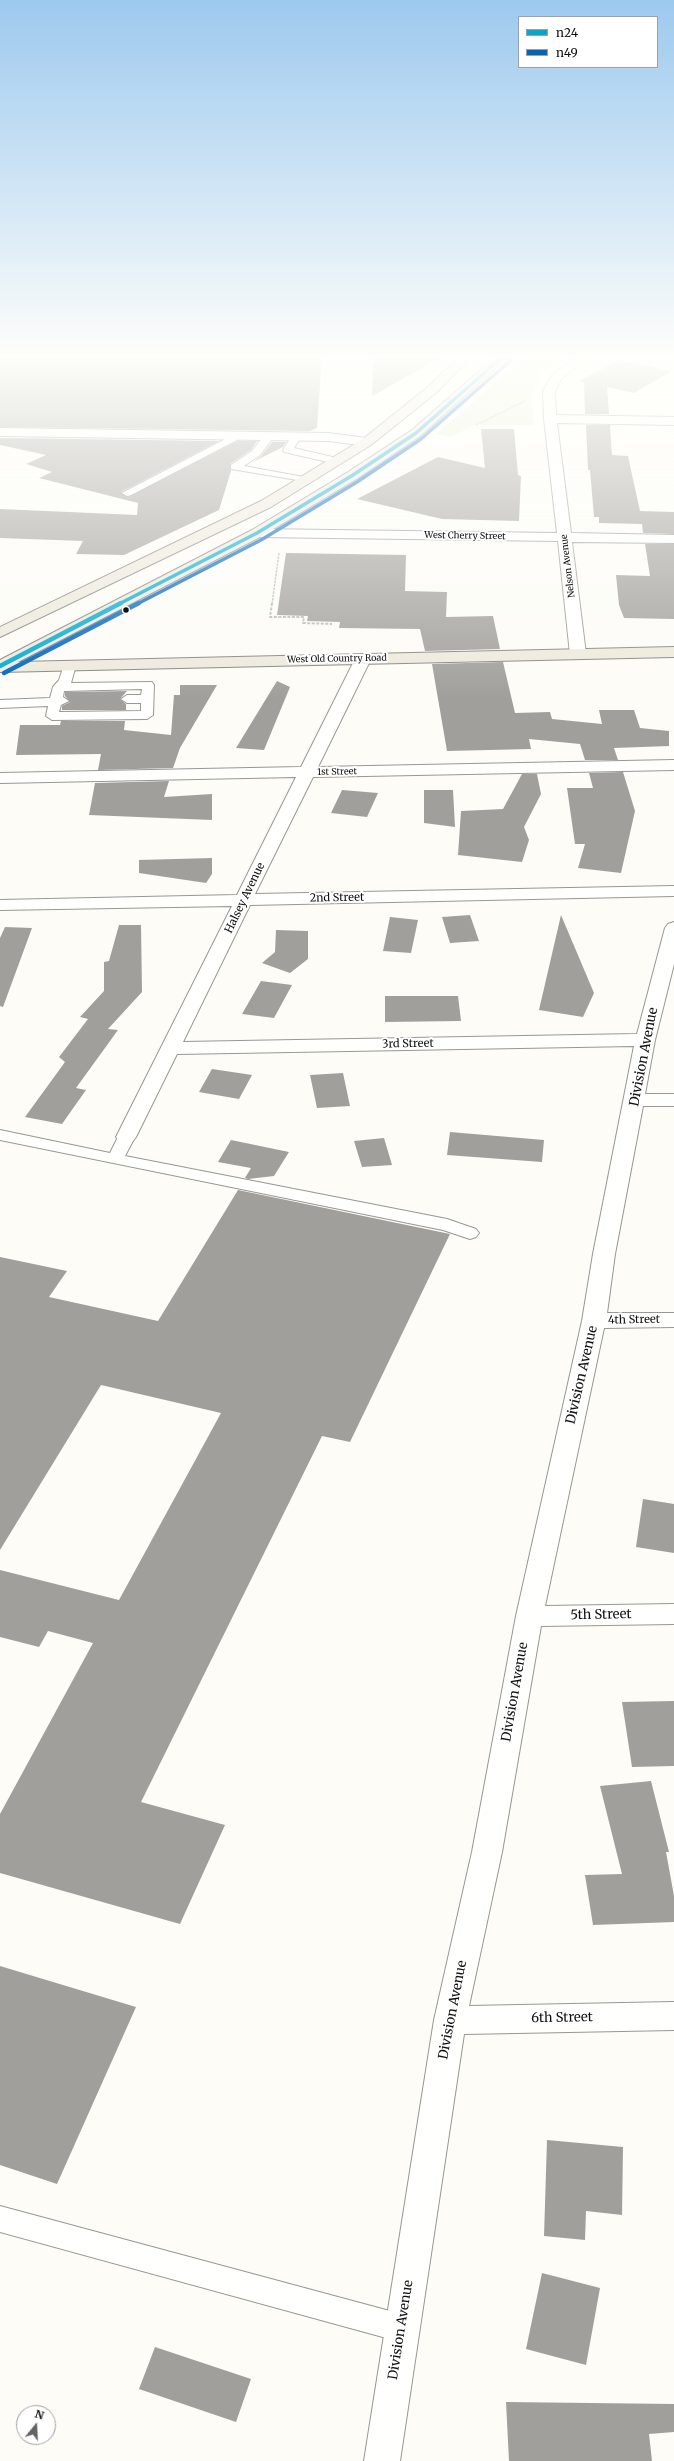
<!DOCTYPE html>
<html>
<head>
<meta charset="utf-8">
<style>
  body { margin:0 }
  #map { position:relative; width:674px; height:2461px; overflow:hidden; background:#fdfcf7; font-family:Merriweather,serif }
  canvas { display:block }
  .legend { position:absolute; left:518px; top:16px; width:140px; height:52px; box-sizing:border-box; background:#fff; border:1px solid #a0a0a0; margin:0; padding:5px 7px; list-style:none; font-size:12px; color:#111 }
  .legend li { display:flex; align-items:center; gap:8px; height:20px }
  .legend b { width:20px; border:1px solid #a0a0a0 }
  .north { position:absolute; left:16px; top:2405px; width:40px; height:40px; box-sizing:border-box; background:#fff; border:1px solid #a0a0a0; border-radius:50%; rotate:18deg; font-size:11px; font-weight:700; line-height:16px; text-align:center; color:#111 }
  .north::after { content:''; display:block; margin:auto; width:14px; height:18px; background:#646362; clip-path:polygon(50% 0,100% 100%,50% 72%,0 100%) }
</style>
</head>
<body>
<div id="map">
<canvas width="674" height="2461"></canvas>
<ul class="legend">
<li><b style="height:5px;background:#00a9ce"></b>n24</li>
<li><b style="height:5px;background:#0065bd"></b>n49</li>
</ul>
<div class="north">N</div>
</div>
<script>
const c = document.querySelector('canvas').getContext('2d');
c.lineJoin = 'round';
function fillPath(path, color) {
  c.fillStyle = color;
  c.fill(path, 'evenodd');
}
function toPath(rows) {
  const path = new Path2D();
  for (const r of rows) {
    path.moveTo(r[0], r[1]);
    for (let i = 2; i < r.length; i += 2) path.lineTo(r[i], r[i + 1]);
  }
  return path;
}
function strokePath(path, color, width, dash) {
  c.strokeStyle = color;
  c.lineWidth = width;
  c.lineCap = dash ? 'butt' : 'round';
  c.setLineDash(dash || []);
  c.stroke(path);
}
function write(font, color, halo, rows, align = 'center') {
  c.font = font + ' Merriweather,serif';
  c.lineWidth = 4;
  c.setLineDash([]);
  c.textBaseline = 'middle';
  c.strokeStyle = halo;
  c.fillStyle = color;
  for (const [text, x, y, turn = 0] of rows) {
    c.save();
    c.translate(x, y);
    c.rotate((+turn || 0) * Math.PI / 180);
    c.textAlign = isNaN(turn) ? turn : align;
    if (halo) c.strokeText(text, 0, 0);
    c.fillText(text, 0, 0);
    c.restore();
  }
}
const green = toPath([
  [525,354,564,356,547,368,538,377,534,387,531,400,534,425,475,425,451,437,436,434,519,362,523,362,524,360,521,359]
]);
const building = toPath([
  [0,354,322,356,317,428,310,431,0,427],
  [373,356,442,357,372,396],
  [619,360,672,371,634,393,607,387,609,414,585,414,584,382,579,381],
  [586,425,610,425,612,455,628,456,640,511,674,512,674,534,643,533,642,524,599,523,599,517,594,517,590,470,588,470],
  [481,429,514,429,518,475,521,476,519,521,442,519,357,499,438,457,485,468],
  [0,438,219,441,121,492,127,497,238,441,257,441,251,450,230,464,231,471,219,510,124,555,76,554,83,541,0,538,0,509,137,515,138,503,39,478,52,472,26,464,46,455,0,445],
  [272,442,286,442,283,447,253,462,261,456],
  [645,544,674,544,674,619,624,618,619,605,616,575,650,576],
  [286,553,406,555,405,591,447,592,446,617,493,616,500,649,425,651,420,629,339,628,340,622,307,621,308,616,277,615],
  [503,662,515,713,550,712,552,719,602,724,599,710,634,710,640,728,669,731,669,746,614,748,618,760,585,760,580,744,529,739,531,749,447,751,432,664],
  [277,681,290,687,264,750,236,748],
  [180,685,217,685,180,748,173,768,98,770,101,754,16,755,20,725,60,725,61,721,125,721,124,730,171,735,174,695,180,695],
  [127,691,120,699,126,704,126,710,62,710,62,706,70,702,65,696,65,692],
  [623,772,635,811,621,873,578,868,585,844,575,844,567,788,593,788,589,773],
  [522,774,537,774,541,794,524,827,529,840,522,862,458,855,461,811,503,809],
  [169,781,164,797,212,794,212,820,89,815,95,783],
  [342,790,378,793,367,817,331,813],
  [424,790,453,790,455,827,424,823],
  [212,858,212,874,206,883,139,873,139,860],
  [470,915,479,941,450,943,442,917],
  [561,915,594,993,583,1017,539,1010],
  [390,917,418,920,411,953,383,951],
  [119,925,141,925,142,992,108,1029,118,1030,76,1088,86,1090,62,1124,25,1117,65,1062,59,1057,88,1019,80,1017,104,991,104,962,109,961],
  [5,927,32,928,3,1007,0,1006,0,938],
  [276,930,308,931,308,959,290,973,262,963,275,952],
  [261,981,292,985,274,1018,242,1014],
  [385,996,458,996,461,1021,385,1022],
  [212,1069,252,1075,239,1099,199,1092],
  [343,1073,350,1106,317,1108,310,1075],
  [450,1132,544,1140,542,1162,447,1155],
  [384,1138,392,1165,362,1167,354,1141],
  [231,1140,289,1152,274,1176,248,1179,245,1178,251,1168,218,1162],
  [238,1190,450,1234,350,1442,322,1436,141,1802,225,1825,180,1924,0,1873,0,1814,93,1643,48,1631,39,1647,0,1637,0,1570,119,1600,221,1413,101,1385,0,1550,0,1257,67,1271,49,1297,158,1321],
  [643,1499,674,1504,674,1553,636,1547],
  [674,1701,674,1766,632,1767,622,1702],
  [651,1781,669,1852,666,1852,674,1896,674,1922,593,1925,585,1875,622,1874,600,1786],
  [0,1966,136,2007,57,2184,0,2165],
  [547,2140,623,2147,622,2215,586,2211,585,2240,544,2236],
  [542,2273,600,2288,586,2365,526,2349],
  [155,2347,251,2379,236,2422,139,2389],
  [506,2402,674,2404,674,2432,649,2434,652,2461,509,2461]
]);
const pathFar1 = toPath([
  [522,361,541,363],
  [525,361,532,354],
  [476,425,525,401],
  [272,604,279,553]
]);
const path = toPath([
  [272,603,270,617,304,617,303,623,332,624]
]);
const lane = toPath([
  [237,433,242,436,241,438,131,495,127,496,122,493,237,433],
  [269,433,274,436,260,455,244,466,309,478,309,482,231,469,231,465,252,451,265,434,269,433],
  [296,434,301,437,294,448,341,459,342,461,337,464,284,452,283,450,291,437,296,434],
  [70,661,76,665,71,683,152,682,154,685,153,715,147,719,52,720,46,716,48,706,0,708,0,700,50,698,53,687,59,680,64,665,70,661],
  [142,689,141,695,127,695,121,699,127,703,141,703,141,711,59,712,61,705,69,701,63,697,64,691,142,689],
  [0,1130,110,1153,120,1133,126,1132,132,1133,135,1137,125,1156,447,1219,476,1229,479,1233,476,1237,470,1239,443,1230,0,1140,0,1130],
  [0,2206,401,2314,411,2318,415,2328,411,2338,401,2342,0,2232,0,2206]
]);
const street = toPath([
  [581,354,594,354,562,378,555,391,556,415,674,417,674,425,557,423,571,533,674,535,674,543,572,542,586,654,583,657,573,657,570,654,558,541,257,537,250,533,257,529,557,533,544,419,543,391,553,374,581,354],
  [0,428,328,433,367,438,373,442,367,446,328,441,0,436,0,428],
  [363,654,371,659,318,767,674,760,674,770,313,777,255,894,674,886,674,896,250,905,183,1042,637,1034,665,928,668,924,674,922,674,964,655,1040,645,1094,674,1094,674,1106,643,1106,615,1254,607,1313,674,1313,674,1327,604,1328,545,1606,674,1604,674,1624,541,1626,502,1852,469,2006,674,2002,674,2030,464,2034,400,2461,364,2461,434,2020,472,1852,516,1616,582,1321,593,1254,634,1046,177,1054,136,1137,133,1141,126,1143,119,1141,116,1137,232,906,0,910,0,900,237,895,296,777,0,783,0,773,301,767,355,659,363,654]
]);
const primary = toPath([
  [462,354,474,354,437,392,371,445,271,507,0,637,0,627,261,501,363,439,429,386,462,354],
  [499,354,511,354,420,436,358,478,262,536,18,662,674,647,674,657,0,672,0,660,252,530,348,472,412,430,499,354]
]);
const bus1Far1 = toPath([
  [119,604,257,533,353,475,416,433,506,354]
]);
const bus1 = toPath([
  [0,666,121,603]
]);
const bus2Far1 = toPath([
  [137,604,261,540,357,482,421,439,511,360]
]);
const bus2 = toPath([
  [4,673,139,603]
]);
const markers = [
  [126,610,3.5,"#111"]
];
const farStreetnames = [
  ["West Cherry Street",465,536,1],
  ["Nelson Avenue",568,566,-97],
  ["West Old Country Road",337,659,-1],
  ["1st Street",337,772,-1]
];
const streetNames = [
  ["Halsey Avenue",245,898,-64],
  ["2nd Street",337,898,-1],
  ["3rd Street",408,1044,-1],
  ["4th Street",634,1320,-1]
];
const nearStreetnames = [
  ["Division Avenue",644,1057,-79],
  ["Division Avenue",582,1375,-77],
  ["5th Street",601,1615,-1],
  ["Division Avenue",515,1692,-80],
  ["Division Avenue",453,2010,-79],
  ["6th Street",562,2018,-1],
  ["Division Avenue",401,2330,-81]
];
fillPath(green, '#e7f3d7');
fillPath(building, '#a19f9c');
strokePath(lane, '#979795', 2);
strokePath(street, '#979795', 2);
strokePath(primary, '#858482', 2);
strokePath(pathFar1, '#b9b9b8', 1.5, [2.5, 1]);
strokePath(path, '#b9b9b8', 2, [3, 1.5]);
fillPath(lane, '#fffffe');
fillPath(street, '#fffffe');
fillPath(primary, '#ede9dc');
strokePath(bus1Far1, '#00a9ce', 3.5);
strokePath(bus1, '#00a9ce', 4.5);
strokePath(bus2Far1, '#0065bd', 3.5);
strokePath(bus2, '#0065bd', 4.5);
const sky = c.createLinearGradient(0, 0, 0, 699);
sky.addColorStop(0, '#9dc9ee');
sky.addColorStop(0.51, '#fefefb');
sky.addColorStop(1, '#fefefb00');
c.fillStyle = sky;
c.fillRect(0, 0, 674, 699);
for (const [x, y, r, color] of markers) {
  const dot = new Path2D();
  dot.arc(x, y, r, 0, 2 * Math.PI);
  c.fillStyle = color;
  c.fill(dot);
  strokePath(dot, '#fff', 1.5);
}
write('9px', '#111', '#fff', farStreetnames);
write('11px', '#111', '#fff', streetNames);
write('13px', '#111', '#fff', nearStreetnames);
</script>
</body>
</html>
